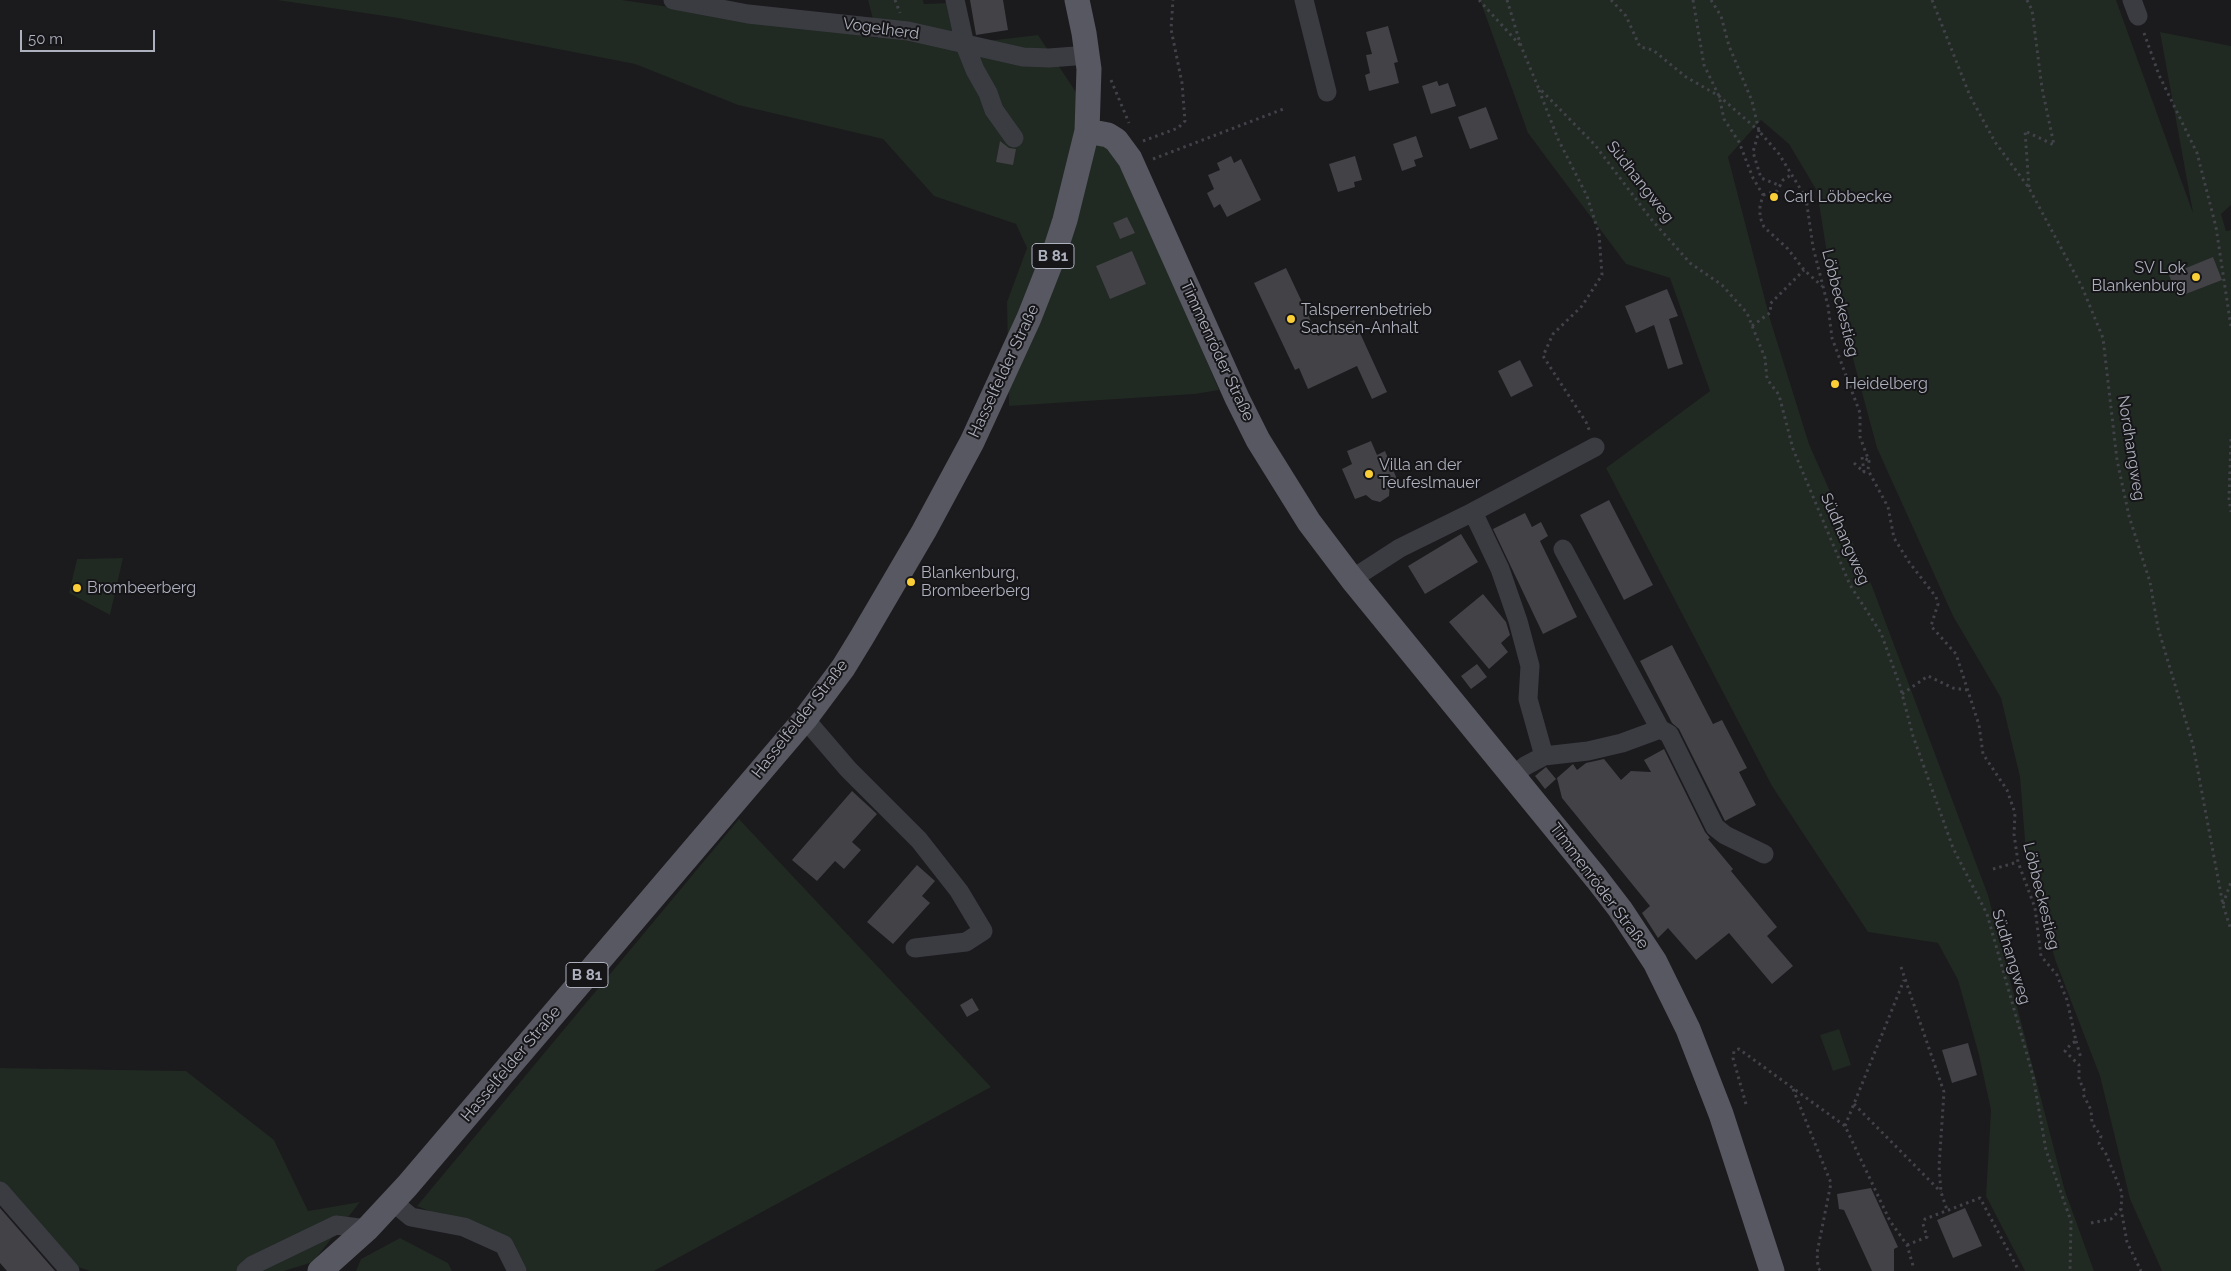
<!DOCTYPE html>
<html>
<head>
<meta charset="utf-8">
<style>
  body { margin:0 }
  #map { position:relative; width:2231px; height:1271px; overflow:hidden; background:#1b1a1d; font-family:Raleway,sans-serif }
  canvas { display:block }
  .scale { position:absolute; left:20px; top:30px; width:135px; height:22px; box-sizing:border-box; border:2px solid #adb0bd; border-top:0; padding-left:6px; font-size:15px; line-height:18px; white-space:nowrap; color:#adb0bd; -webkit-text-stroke:4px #161518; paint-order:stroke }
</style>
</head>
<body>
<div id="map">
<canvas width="2231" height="1271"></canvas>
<div class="scale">50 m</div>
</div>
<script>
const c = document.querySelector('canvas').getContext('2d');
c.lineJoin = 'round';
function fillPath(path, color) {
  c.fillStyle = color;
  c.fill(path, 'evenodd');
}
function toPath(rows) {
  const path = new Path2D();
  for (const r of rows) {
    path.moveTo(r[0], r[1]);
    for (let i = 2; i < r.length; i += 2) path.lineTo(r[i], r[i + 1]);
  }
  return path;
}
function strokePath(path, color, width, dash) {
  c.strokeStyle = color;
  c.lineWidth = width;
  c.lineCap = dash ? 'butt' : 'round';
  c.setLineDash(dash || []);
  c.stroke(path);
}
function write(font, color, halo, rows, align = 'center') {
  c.font = font + ' Raleway,sans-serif';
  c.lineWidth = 4;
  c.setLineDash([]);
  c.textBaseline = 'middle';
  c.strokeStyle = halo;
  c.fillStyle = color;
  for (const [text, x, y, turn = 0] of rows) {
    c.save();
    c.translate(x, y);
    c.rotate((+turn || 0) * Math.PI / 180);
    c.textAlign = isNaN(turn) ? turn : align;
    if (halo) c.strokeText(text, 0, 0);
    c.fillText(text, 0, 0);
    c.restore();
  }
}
const green = toPath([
  [277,0,622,0,878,38,868,0,923,0,924,4,946,3,953,34,978,42,1038,35,1080,98,1133,189,1219,390,1195,394,1009,406,1007,302,1027,248,1016,224,934,196,883,139,738,105,635,64,398,18],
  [1480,0,2116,0,2193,213,2160,32,2231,46,2231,205,2221,214,2226,231,2231,230,2231,1271,2162,1271,2130,1199,2100,1076,2056,962,2027,866,2020,777,2001,698,1953,616,1877,448,1830,273,1817,191,1789,144,1761,120,1728,157,1770,319,1809,444,1872,586,1988,895,2065,1191,2094,1271,2025,1271,1986,1196,1991,1110,1979,1055,1958,980,1938,943,1868,932,1772,786,1606,468,1710,391,1670,278,1626,264,1528,133],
  [123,558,110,615,69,593,77,559],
  [739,819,991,1087,654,1271,527,1271,515,1248,417,1206],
  [1839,1029,1851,1065,1833,1071,1820,1035],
  [0,1068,186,1071,274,1140,308,1211,360,1202,313,1262,284,1271,90,1271,72,1265,0,1187],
  [400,1238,448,1263,452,1271,356,1271,361,1259]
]);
const building = toPath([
  [970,0,1003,0,1008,30,976,35],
  [1388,26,1398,62,1394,63,1399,83,1369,91,1365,75,1370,73,1366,55,1372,54,1366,32],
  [1437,81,1439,86,1448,83,1456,106,1431,114,1422,86],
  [1486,107,1498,139,1470,149,1458,117],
  [1416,136,1423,157,1414,160,1416,166,1402,171,1393,144],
  [1000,141,1009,148,1016,149,1013,165,996,162],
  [1231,156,1234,163,1241,159,1261,200,1227,217,1220,204,1214,208,1207,193,1214,189,1208,175,1220,170,1217,163],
  [1355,156,1362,180,1354,182,1355,187,1338,192,1329,164],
  [1127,217,1135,233,1120,239,1113,223],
  [1132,251,1146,284,1110,299,1096,266],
  [2213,257,2222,280,2178,297,2169,275],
  [1286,268,1318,336,1354,320,1387,392,1372,399,1357,366,1308,389,1299,368,1295,370,1254,283],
  [1667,289,1678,316,1669,319,1683,364,1668,369,1654,325,1636,333,1625,306],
  [1520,360,1533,386,1511,397,1498,371],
  [1371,441,1377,455,1385,451,1397,479,1390,482,1389,496,1380,502,1372,500,1366,495,1355,499,1342,469,1352,464,1347,451],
  [1609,500,1653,585,1624,600,1580,515],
  [1525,513,1532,527,1541,522,1548,536,1540,541,1577,617,1543,634,1493,529],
  [1461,534,1478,562,1425,594,1408,566],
  [1483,594,1506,622,1510,635,1501,643,1508,652,1489,669,1449,622],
  [1672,645,1713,724,1722,720,1747,768,1739,772,1756,805,1725,821,1679,729,1672,723,1640,661],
  [1477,664,1487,677,1471,689,1461,676],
  [1664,749,1705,832,1710,838,1708,839,1733,869,1731,871,1777,927,1767,936,1793,966,1772,984,1729,933,1696,960,1668,928,1658,938,1642,913,1650,906,1562,798,1557,778,1573,764,1577,770,1586,763,1604,759,1621,780,1631,771,1651,772,1644,760],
  [1546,767,1556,779,1545,789,1535,776],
  [852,791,877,814,852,842,861,850,844,869,835,861,817,881,792,860],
  [917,865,935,881,922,896,930,903,893,944,867,922],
  [972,998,979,1010,967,1017,960,1005],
  [1968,1043,1977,1075,1952,1083,1942,1050],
  [1871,1188,1898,1247,1894,1249,1894,1271,1872,1271,1844,1210,1839,1209,1837,1194],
  [0,1208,55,1271,7,1271,0,1263],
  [1965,1208,1982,1246,1953,1258,1937,1220]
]);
const path = toPath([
  [895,0,900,13],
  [1479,0,1520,45],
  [1507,0,1521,46,1538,87,1595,145,1651,219,1690,263,1722,285,1747,313,1765,358,1767,379,1779,395,1793,449,1850,585,1881,633,1900,686,1913,736,1953,848,1987,914,2033,1076,2046,1150,2071,1221,2070,1271],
  [1611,0,1626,16,1640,47,1653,50,1686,77,1719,96,1759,131,1753,152,1761,178,1781,186],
  [1693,0,1704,65,1719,96,1724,119,1739,142,1753,178,1763,195,1760,206,1760,217,1764,227,1788,249,1804,270,1822,286],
  [1711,0,1721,16,1729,46,1752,101,1759,131,1779,154,1806,198,1813,247,1828,306,1832,338,1860,413,1860,437,1869,461,1868,470,1888,507,1894,538,1909,562,1936,597,1938,604,1931,626,1956,654,1979,725,1983,754,2007,790,2015,813,2014,834,2018,862,2035,908,2041,956,2057,975,2067,1000,2076,1041,2071,1044,2065,1051,2079,1065,2079,1080,2084,1089,2083,1094,2091,1110,2092,1123,2101,1136,2099,1144,2106,1154,2122,1193,2121,1209,2127,1242,2141,1271],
  [1932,0,1970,96,1995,142,2029,188,2082,287,2103,338,2117,460,2129,516,2150,582,2158,628,2193,745,2223,905,2231,930],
  [2027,0,2032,10,2042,88,2054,145,2025,131,2029,188],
  [2144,33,2159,75,2197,153,2216,227,2231,327],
  [1111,80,1129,123],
  [1539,90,1558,139,1587,196,1599,234,1602,275,1582,306,1553,334,1543,356,1586,422,1590,432],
  [1143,141,1178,128,1185,121,1182,83,1171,29,1173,0],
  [1153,159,1286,108],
  [1763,195,1777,191,1783,180,1791,175],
  [1752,326,1771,312,1770,304,1804,270],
  [2231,439,2229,499,2231,512],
  [1854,463,1864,472,1862,457,1868,460],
  [1902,694,1928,676,1953,688,1967,690],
  [1993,869,2018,862],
  [2223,904,2231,882],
  [1901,967,1944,1092,1939,1167,1941,1192,1947,1210],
  [2076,1041,2081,1058],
  [1793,1089,1831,1183,1817,1253,1818,1268,1821,1271],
  [1746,1104,1733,1058,1734,1051,1739,1049,1845,1126,1890,1221,1907,1245,1914,1269],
  [1854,1104,1941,1192],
  [1845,1126,1904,980],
  [2091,1223,2111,1219,2121,1209],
  [1907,1245,1927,1237,1923,1224,1925,1219,1980,1198,2019,1271]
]);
const minor = toPath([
  [673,0,748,14,908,31,1023,57,1049,58,1088,55],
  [955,0,965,45,975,70,988,93,994,110,1014,138],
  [1304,0,1327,92],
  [2132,0,2138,16],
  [1473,512,1500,569,1518,621,1530,666,1528,699,1544,756],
  [1352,579,1400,548,1473,512,1595,447],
  [805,719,848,769,919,840,959,891,983,931,966,942,915,948],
  [1660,729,1669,734,1715,827,1725,835,1764,854],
  [1514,776,1525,766,1544,756,1588,751,1622,743,1660,729,1563,549],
  [0,1191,70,1271],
  [393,1202,411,1217,464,1227,504,1245,517,1271],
  [246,1271,253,1265,336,1225,367,1229]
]);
const major = toPath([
  [1087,131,1108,135,1116,140,1130,159,1237,398,1258,440,1309,522,1352,579,1597,879,1620,909,1655,962,1688,1029,1721,1114,1772,1271],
  [320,1271,367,1229,407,1186,805,719,843,668,862,637,924,531,972,442,1029,318,1053,257,1065,220,1087,131,1089,69,1084,33,1077,0]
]);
const markers = [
  [1774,197,5,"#face36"],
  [2196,277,5,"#face36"],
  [1291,319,5,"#face36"],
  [1835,384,5,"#face36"],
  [1369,474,5,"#face36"],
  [911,582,5,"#face36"],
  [77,588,5,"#face36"]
];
const shields = [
  [1053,256,42],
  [587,975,42]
];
const shieldNames = [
  ["B 81",1053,256],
  ["B 81",587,975]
];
const streetNames = [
  ["Vogelherd",881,29,8],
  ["Südhangweg",1640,182,52],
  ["Löbbeckestieg",1840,303,76],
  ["Timmenröder Straße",1217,351,65],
  ["Hasselfelder Straße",1004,371,-65],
  ["Nordhangweg",2131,448,81],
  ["Südhangweg",1845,539,66],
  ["Hasselfelder Straße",800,719,-52],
  ["Timmenröder Straße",1599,886,53],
  ["Löbbeckestieg",2041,896,76],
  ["Südhangweg",2011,957,73],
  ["Hasselfelder Straße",511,1064,-50]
];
const poiNames = [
  ["Carl Löbbecke",1784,197],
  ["SV Lok",2186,268,"right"],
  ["Blankenburg",2186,286,"right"],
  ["Talsperrenbetrieb",1301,310],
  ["Sachsen-Anhalt",1301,328],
  ["Heidelberg",1845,384],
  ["Villa an der",1379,465],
  ["Teufeslmauer",1379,483],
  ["Blankenburg,",921,573],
  ["Brombeerberg",921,591],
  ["Brombeerberg",87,588]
];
fillPath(green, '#202922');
fillPath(building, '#424247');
strokePath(path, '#414349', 3, [2.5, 4]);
strokePath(minor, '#3b3c42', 19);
strokePath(major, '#575861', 25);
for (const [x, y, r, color] of markers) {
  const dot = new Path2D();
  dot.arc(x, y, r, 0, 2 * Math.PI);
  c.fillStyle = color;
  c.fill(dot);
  strokePath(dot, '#161518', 2);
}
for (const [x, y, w] of shields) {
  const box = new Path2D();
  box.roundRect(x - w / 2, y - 12.5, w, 25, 4);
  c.fillStyle = '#161518';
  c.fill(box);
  strokePath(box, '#adb0bd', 1);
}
write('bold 15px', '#adb0bd', null, shieldNames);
write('16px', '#adb0bd', '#161518', streetNames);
write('16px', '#adb0bd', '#161518', poiNames, 'left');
</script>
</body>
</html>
